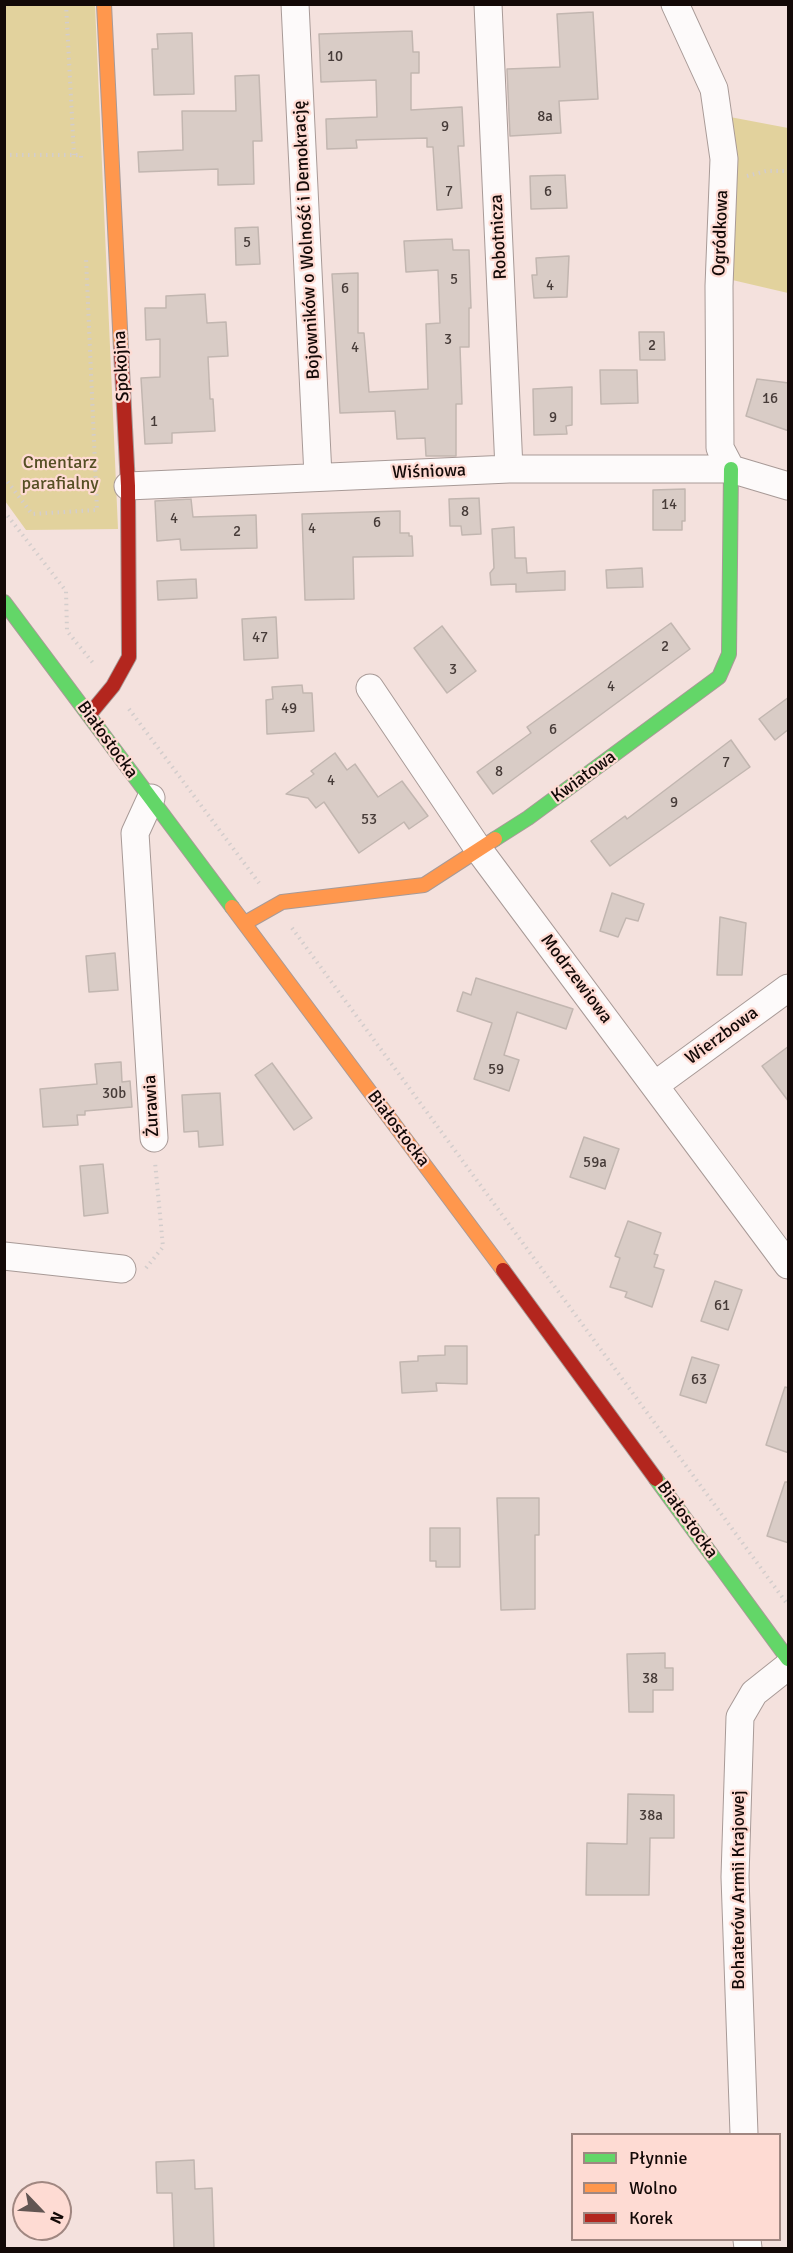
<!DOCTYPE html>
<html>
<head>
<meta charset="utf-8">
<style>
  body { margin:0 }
  #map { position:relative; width:793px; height:2253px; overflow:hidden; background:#f4e1dd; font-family:Signika,sans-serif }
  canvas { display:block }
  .frame { position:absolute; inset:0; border:6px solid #130907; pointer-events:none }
  .legend { position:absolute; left:571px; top:2133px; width:210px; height:108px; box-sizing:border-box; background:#fedbd3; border:2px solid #a08781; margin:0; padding:8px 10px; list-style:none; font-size:18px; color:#130907 }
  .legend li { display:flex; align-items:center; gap:12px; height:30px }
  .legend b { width:30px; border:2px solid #a08781 }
  .north { position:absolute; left:12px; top:2181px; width:60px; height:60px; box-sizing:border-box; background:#fedbd3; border:2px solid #a08781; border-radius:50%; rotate:115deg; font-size:16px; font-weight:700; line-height:24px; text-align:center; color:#130907 }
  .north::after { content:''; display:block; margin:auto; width:21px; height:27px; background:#625552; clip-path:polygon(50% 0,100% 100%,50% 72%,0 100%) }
</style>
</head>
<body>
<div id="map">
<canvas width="793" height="2253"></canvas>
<div class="frame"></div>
<ul class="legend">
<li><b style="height:8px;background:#63d668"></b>Płynnie</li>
<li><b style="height:8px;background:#ff974d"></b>Wolno</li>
<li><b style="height:8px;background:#b3261e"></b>Korek</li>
</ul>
<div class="north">N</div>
</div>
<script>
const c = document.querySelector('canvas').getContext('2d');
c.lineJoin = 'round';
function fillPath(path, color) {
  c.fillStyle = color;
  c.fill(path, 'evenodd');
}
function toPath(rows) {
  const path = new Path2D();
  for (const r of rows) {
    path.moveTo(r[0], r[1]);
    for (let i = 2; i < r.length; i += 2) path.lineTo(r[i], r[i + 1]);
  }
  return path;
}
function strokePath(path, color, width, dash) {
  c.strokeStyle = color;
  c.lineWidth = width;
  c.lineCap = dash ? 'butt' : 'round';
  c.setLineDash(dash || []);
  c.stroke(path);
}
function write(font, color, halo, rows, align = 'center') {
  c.font = font + ' Signika,sans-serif';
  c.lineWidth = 4.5;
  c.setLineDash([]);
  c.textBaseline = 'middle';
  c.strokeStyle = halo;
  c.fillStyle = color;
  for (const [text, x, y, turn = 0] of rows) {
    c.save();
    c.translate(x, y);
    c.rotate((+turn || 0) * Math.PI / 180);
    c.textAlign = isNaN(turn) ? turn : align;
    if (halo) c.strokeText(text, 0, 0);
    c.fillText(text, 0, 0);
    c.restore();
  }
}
const green = toPath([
  [5,5,95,5,118,529,26,530,5,501],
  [730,117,788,128,788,293,728,279]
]);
const building = toPath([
  [593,12,598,99,559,101,561,133,510,136,507,69,560,67,557,14,593,12],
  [412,31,413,52,419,52,419,73,411,73,411,110,462,107,464,146,458,146,462,208,437,210,433,147,427,147,427,138,356,140,357,148,327,149,326,119,377,117,376,80,321,82,319,34,412,31],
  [188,33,192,33,194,94,154,95,152,49,158,49,157,34,188,33],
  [259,75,262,141,253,141,254,184,218,185,218,169,139,172,138,152,183,150,182,111,236,111,235,76,259,75],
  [565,175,567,208,531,209,530,176,565,175],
  [258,227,260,264,236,265,235,228,258,227],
  [452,239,453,250,469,250,471,308,469,308,469,347,460,347,462,404,456,404,456,456,426,456,425,438,397,439,395,411,340,413,332,274,358,273,358,333,364,333,369,392,428,389,426,324,440,323,438,270,406,272,404,241,452,239],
  [569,256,567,297,534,298,532,275,537,275,536,258,569,256],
  [205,294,207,323,226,322,228,356,208,357,210,399,213,399,215,431,172,433,172,443,145,444,141,378,160,377,160,339,146,340,145,308,166,308,166,296,205,294],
  [639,332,664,332,665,360,640,360,639,332],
  [600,370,637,370,638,403,601,404,600,370],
  [757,379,789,383,789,431,746,416,757,379],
  [572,387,572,425,566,426,567,434,534,435,533,389,572,387],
  [685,489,685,521,682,521,682,530,653,530,653,490,685,489],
  [479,498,481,534,462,535,461,526,450,526,449,499,479,498],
  [191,499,193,517,256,515,257,548,181,550,180,539,157,541,155,501,191,499],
  [400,511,400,533,409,533,409,536,412,536,413,556,353,557,354,599,305,600,302,514,400,511],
  [514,527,515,558,526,558,527,573,565,571,565,590,516,592,516,584,491,585,490,573,494,568,492,529,514,527],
  [642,568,643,587,607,588,606,570,642,568],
  [196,579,197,598,158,600,157,581,196,579],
  [276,617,278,658,244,660,242,619,276,617],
  [671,623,690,649,493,794,477,772,531,733,527,727,671,623],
  [442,626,476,671,447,693,414,648,442,626],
  [302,685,303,693,312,693,314,731,267,734,266,700,273,699,272,687,302,685],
  [789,697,789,729,775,740,759,719,789,697],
  [731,740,750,767,610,866,591,841,625,816,627,819,731,740],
  [335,753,347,770,355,764,378,797,402,781,428,816,409,829,404,822,359,853,324,802,316,808,308,798,286,794,314,774,311,771,335,753],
  [612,893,644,904,638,921,626,918,618,937,600,931,612,893],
  [720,917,746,923,742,975,717,975,720,917],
  [115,953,118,990,89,992,86,956,115,953],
  [476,978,573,1009,566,1029,517,1012,504,1055,519,1060,509,1091,474,1079,492,1023,457,1011,463,992,471,995,476,978],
  [789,1046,789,1102,762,1066,789,1046],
  [121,1062,122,1082,130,1081,132,1107,85,1111,85,1115,77,1115,78,1125,43,1127,40,1089,97,1084,95,1064,121,1062],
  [272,1063,312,1118,294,1130,255,1075,272,1063],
  [220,1093,223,1145,199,1147,198,1131,184,1132,182,1095,220,1093],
  [584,1137,619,1149,605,1189,570,1177,584,1137],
  [103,1164,108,1213,84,1216,80,1166,103,1164],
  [628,1221,661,1233,654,1254,658,1255,654,1267,664,1270,652,1307,625,1297,627,1292,610,1287,620,1258,615,1256,628,1221],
  [715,1281,742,1290,728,1330,701,1321,715,1281],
  [445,1346,467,1346,467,1384,436,1383,437,1391,402,1393,400,1362,418,1361,418,1356,445,1355,445,1346],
  [692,1357,719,1365,706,1403,680,1395,692,1357],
  [785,1387,789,1388,789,1453,766,1445,785,1387],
  [785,1482,789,1482,789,1543,767,1536,785,1482],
  [497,1498,539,1498,539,1535,535,1535,535,1609,501,1610,497,1498],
  [430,1528,460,1528,460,1567,436,1567,436,1561,430,1561,430,1528],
  [665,1653,665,1668,673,1668,673,1690,653,1690,653,1712,629,1712,627,1654,665,1653],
  [628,1794,674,1795,674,1838,650,1838,649,1895,586,1895,587,1843,627,1844,628,1794],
  [194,2160,195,2189,212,2188,214,2248,174,2248,172,2193,157,2193,156,2162,194,2160]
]);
const path = toPath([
  [66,4,74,155],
  [4,155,81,155,81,158],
  [747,176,766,171,788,171],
  [4,477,32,514,97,510,86,258],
  [4,511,66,591,67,631,93,663],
  [129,709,259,883],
  [292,928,788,1605],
  [146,1268,163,1247,155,1162]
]);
const street = toPath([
  [295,4,318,476],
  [488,4,509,469],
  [675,4,714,89,724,159,719,286,720,448,731,469],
  [128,486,509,469,731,469,788,486],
  [370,688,479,850,788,1265],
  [151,798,135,833,154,1138],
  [655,1085,788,988],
  [4,1256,122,1269],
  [744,2134,735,1877,740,1717,754,1693,788,1666],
  [747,2240,748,2248]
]);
const fast = toPath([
  [4,602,232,907],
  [495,839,528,818,719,677,729,654,731,469],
  [656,1479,788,1659]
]);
const slow = toPath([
  [104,4,121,349],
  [232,907,503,1270],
  [245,923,282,902,424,885,495,839]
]);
const jam = toPath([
  [89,715,113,686,129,657,128,486,121,349],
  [503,1270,656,1479]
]);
const numberNames = [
  ["10",335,57],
  ["8a",545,117],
  ["9",445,127],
  ["7",449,192],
  ["6",548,192],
  ["5",247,243],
  ["5",454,280],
  ["4",550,286],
  ["6",345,289],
  ["3",448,340],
  ["2",652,346],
  ["4",355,348],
  ["16",770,399],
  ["9",553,418],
  ["1",154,422],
  ["14",669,505],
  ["8",465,512],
  ["4",174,519],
  ["6",377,523],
  ["4",312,529],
  ["2",237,532],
  ["47",260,638],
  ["2",665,647],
  ["3",453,670],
  ["4",611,687],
  ["49",289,709],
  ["6",553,730],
  ["7",726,763],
  ["8",499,772],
  ["4",331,781],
  ["9",674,803],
  ["53",369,820],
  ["59",496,1070],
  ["30b",114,1094],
  ["59a",595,1163],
  ["61",722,1306],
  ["63",699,1380],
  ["38",650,1679],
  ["38a",651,1816]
];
const streetNames = [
  ["Ogródkowa",721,233,-88],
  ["Robotnicza",499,237,-93],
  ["Bojowników o Wolność i Demokrację",307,240,-93],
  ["Spokojna",122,366,-93],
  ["Wiśniowa",429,472,-2],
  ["Białostocka",107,740,54],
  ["Kwiatowa",584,777,-36],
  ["Modrzewiowa",576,979,53],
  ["Wierzbowa",722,1036,-36],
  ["Żurawia",152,1106,-93],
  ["Białostocka",398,1129,53],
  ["Białostocka",687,1520,54],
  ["Bohaterów Armii Krajowej",739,1890,-90]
];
const parkNames = [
  ["Cmentarz",60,463],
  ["parafialny",60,484]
];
fillPath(green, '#e2d29d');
fillPath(building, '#d9ccc6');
strokePath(building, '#c2b6b0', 1.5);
strokePath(street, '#a89a97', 29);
strokePath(fast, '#a89a97', 16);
strokePath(slow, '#a89a97', 16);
strokePath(jam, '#a89a97', 16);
strokePath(path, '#d3cdcc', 4, [1.5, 4.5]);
strokePath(street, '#fdfafa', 27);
strokePath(fast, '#63d668', 14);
strokePath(slow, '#ff974d', 14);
strokePath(jam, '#b3261e', 14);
write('15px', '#463b38', null, numberNames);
write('18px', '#130907', '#fedbd3', streetNames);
write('18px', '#554f24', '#fedbd3', parkNames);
</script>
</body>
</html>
